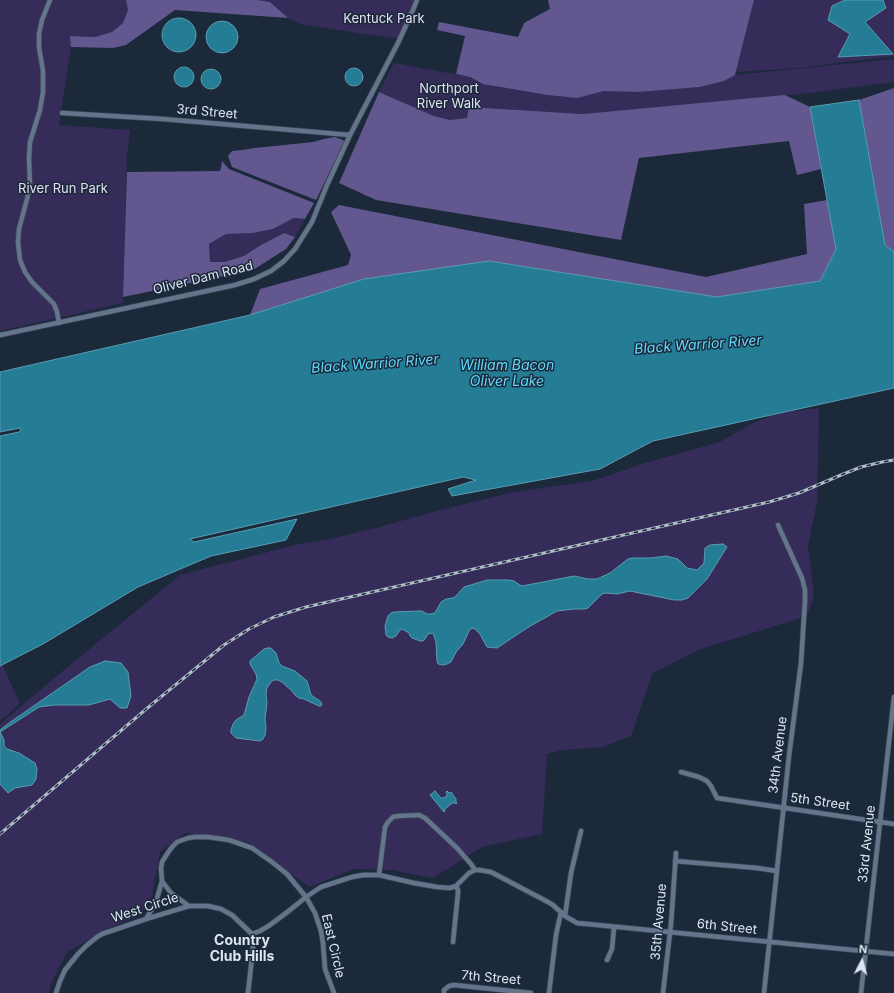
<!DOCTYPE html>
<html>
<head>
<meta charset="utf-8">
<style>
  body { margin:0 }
  #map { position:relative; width:894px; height:993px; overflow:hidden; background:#1b293b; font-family:Inter,sans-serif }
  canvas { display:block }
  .north { position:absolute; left:842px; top:941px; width:40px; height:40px; -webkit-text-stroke:3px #1b293b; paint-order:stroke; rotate:6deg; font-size:11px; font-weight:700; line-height:16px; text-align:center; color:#dce6f2 }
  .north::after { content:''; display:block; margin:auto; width:14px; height:18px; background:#dce6f2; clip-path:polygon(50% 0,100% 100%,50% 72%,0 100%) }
</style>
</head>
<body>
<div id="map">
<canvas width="894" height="993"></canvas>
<div class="north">N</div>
</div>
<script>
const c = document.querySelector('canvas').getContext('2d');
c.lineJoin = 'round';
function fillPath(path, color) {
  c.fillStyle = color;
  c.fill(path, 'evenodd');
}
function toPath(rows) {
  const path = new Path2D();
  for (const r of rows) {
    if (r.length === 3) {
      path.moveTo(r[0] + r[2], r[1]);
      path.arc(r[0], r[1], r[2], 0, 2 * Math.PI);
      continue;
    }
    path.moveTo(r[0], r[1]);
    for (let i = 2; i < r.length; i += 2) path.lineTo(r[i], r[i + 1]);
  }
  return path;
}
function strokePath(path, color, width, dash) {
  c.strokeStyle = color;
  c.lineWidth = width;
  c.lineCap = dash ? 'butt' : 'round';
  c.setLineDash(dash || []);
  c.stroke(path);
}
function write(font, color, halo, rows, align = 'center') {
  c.font = font + ' Inter,sans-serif';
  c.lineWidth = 3;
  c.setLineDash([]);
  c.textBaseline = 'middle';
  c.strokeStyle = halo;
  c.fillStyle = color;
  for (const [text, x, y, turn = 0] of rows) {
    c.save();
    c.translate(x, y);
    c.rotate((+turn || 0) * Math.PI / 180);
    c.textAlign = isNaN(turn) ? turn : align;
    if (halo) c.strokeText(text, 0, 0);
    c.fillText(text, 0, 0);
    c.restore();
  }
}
const green = toPath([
  [0,0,126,0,128,10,123,23,112,32,95,37,70,36,71,47,59,125,130,130,127,155,123,303,0,331],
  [258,0,417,0,400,37,390,38,301,24,288,18,270,2],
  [754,0,894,0,894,56,798,68,736,72],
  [894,59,894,82,802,94,583,114,469,107,467,118,450,120,434,116,379,92,394,63,470,77,483,84,547,95,575,98,604,91,638,92,700,87,724,81,735,75],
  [294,218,305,219,295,237,284,233,261,245,244,256,224,262,210,262,209,244,226,234,253,233,273,229],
  [819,408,817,502,808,546,814,595,807,616,698,650,652,674,631,736,602,747,562,750,547,754,542,834,482,847,433,878,392,870,354,869,309,887,248,842,185,833,160,852,151,900,138,916,107,929,67,952,51,983,49,993,0,993,0,724,64,670,180,575,299,544,325,540,376,528,440,510,514,492,592,481,645,463,720,442,753,423,780,413],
  [2,664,20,704,0,721,0,666]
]);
const forest = toPath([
  [126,0,258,0,270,2,288,18,175,10,126,45,113,48,71,47,70,36,95,37,112,32,123,23,128,10],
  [548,0,754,0,735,75,724,81,700,87,638,92,604,91,577,98,547,95,483,84,470,77,456,74,465,36,437,30,439,22,518,37,524,23,550,9],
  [894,88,894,252,885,246,859,100],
  [379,92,434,116,450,120,467,118,469,107,583,114,785,95,810,107,821,169,797,175,789,141,639,158,621,240,376,200,339,183],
  [335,137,345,141,316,200,232,167,228,156,232,151,242,150,255,148,313,142,324,139],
  [222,161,229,169,314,203,305,219,294,218,273,229,253,233,226,234,209,244,210,262,224,262,244,256,261,245,284,233,295,237,286,249,253,270,123,297,127,172,220,171,221,168],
  [827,200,836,249,820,281,717,297,489,261,250,315,260,289,348,265,351,255,331,212,339,205,706,277,807,254,804,204]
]);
const water = toPath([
  [845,0,883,0,886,8,865,22,893,54,838,57,850,34,828,20,832,6,845,0],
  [179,35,17],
  [222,37,16],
  [184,77,10],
  [354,77,9],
  [211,79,10],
  [859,100,885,245,894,252,894,388,653,441,600,469,452,496,448,489,476,480,463,477,190,539,194,542,297,519,286,540,211,556,138,587,43,644,0,666,0,436,19,432,21,430,20,428,0,432,0,372,250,315,364,279,489,261,717,297,820,281,836,249,810,107,859,100],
  [723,544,727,547,707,579,688,598,682,600,674,600,630,591,617,594,605,593,602,594,588,608,584,609,574,609,557,611,527,628,497,648,487,647,480,634,475,629,472,628,469,631,463,644,456,652,451,662,447,664,443,665,438,664,437,661,436,642,433,633,428,634,425,639,423,641,420,641,412,638,410,636,409,633,404,630,401,629,400,630,396,636,392,638,388,637,386,635,385,626,388,616,391,613,394,612,418,611,422,611,427,614,431,614,435,613,441,602,446,599,453,598,456,596,464,587,487,580,509,580,514,581,520,585,522,586,574,576,588,579,597,579,610,573,628,559,633,558,651,558,666,556,678,559,687,568,697,570,704,563,705,548,710,545,723,544],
  [268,648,271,648,276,653,279,663,282,666,295,671,307,681,311,695,320,701,322,704,321,706,319,706,304,699,299,698,295,695,292,691,282,682,278,680,274,680,271,682,267,688,266,694,267,703,265,718,266,728,265,735,263,739,260,741,236,738,231,733,231,730,233,724,236,720,244,715,249,697,257,679,256,674,250,664,250,661,264,649,268,648],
  [105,661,121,663,128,672,131,696,127,708,120,708,110,699,89,705,54,705,39,707,0,732,4,740,4,746,7,749,19,753,35,763,37,769,36,779,32,785,15,788,8,793,0,784,0,730,9,723,90,667,105,661],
  [435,791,441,798,443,798,447,796,447,794,446,792,447,791,449,793,451,792,456,799,456,802,457,803,456,804,455,803,452,803,444,810,445,811,444,812,430,795,435,791]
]);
const street = toPath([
  [50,0,42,20,39,34,39,47,43,71,43,92,40,110,30,142,29,157,30,186,27,199,19,229,18,242,20,260,25,272,32,282,54,304,57,312,59,323],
  [62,113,163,119,350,135],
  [0,335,235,285,254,279,271,271,284,261,295,249,312,222,327,185,350,135,398,43,413,10,417,0],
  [681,772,699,777,707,781,711,786,717,798,894,824],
  [675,861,757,868,777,871],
  [379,875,385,827,388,822,393,817,398,816,419,815,425,818,457,848,471,864,475,870],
  [189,906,171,893,162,881,161,868,162,862,169,851,173,846,177,842,188,838,195,837,208,837,229,840,252,848,272,862,287,874,306,897,315,913,321,931,323,943,325,969,334,993],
  [565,916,571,873,581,831],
  [146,919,156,902,162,881],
  [252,934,260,931,270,925,290,910,306,897,321,887,352,877,363,875,379,875,414,883,437,887,450,888,456,886,469,873,475,870,479,870,491,872,548,902,553,905,565,916,577,923,894,954],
  [453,942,458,893,458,890,456,886],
  [607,960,612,949,614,927],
  [56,993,60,981,65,970,78,954,86,946,97,937,102,934,146,919,189,906,208,906,221,909,232,915,252,934,253,948,248,993],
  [444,993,444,990,449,986,454,985,531,993],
  [549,993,556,935,561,912],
  [663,993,671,924,676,853],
  [764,993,789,756,801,663,805,601,805,590,802,578,778,525],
  [861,993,894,697]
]);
const rail = toPath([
  [0,834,145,710,224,645,249,629,274,617,306,607,769,502,799,493,841,475,861,467,882,462,894,460]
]);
const parkNames = [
  ["Kentuck Park",384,19],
  ["Northport",449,89],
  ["River Walk",449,104],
  ["River Run Park",63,189]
];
const streetNames = [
  ["3rd Street",207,112,5],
  ["Oliver Dam Road",203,278,-14],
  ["34th Avenue",778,755,-83],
  ["5th Street",820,802,8],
  ["33rd Avenue",867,844,-84],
  ["West Circle",145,908,-18],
  ["35th Avenue",659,922,-85],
  ["6th Street",727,927,6],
  ["East Circle",333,946,77],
  ["7th Street",491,978,5]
];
const waterNames = [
  ["Black Warrior River",698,345,-4],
  ["Black Warrior River",375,364,-4],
  ["William Bacon",507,366],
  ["Oliver Lake",507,382]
];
const neighbourhoodNames = [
  ["Country",242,941],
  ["Club Hills",242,957]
];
fillPath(green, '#362c59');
fillPath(forest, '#63578f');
fillPath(water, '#247d94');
strokePath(water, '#5b9cb0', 1);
strokePath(street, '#394454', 6);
strokePath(street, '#64748a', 4.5);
strokePath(rail, '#b1bcc9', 3);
strokePath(rail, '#1b293b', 1.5, [4.5]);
write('13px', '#e2e0f1', '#1b293b', parkNames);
write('13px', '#dce6f2', '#1b293b', streetNames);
write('italic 14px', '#60dafc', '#1b293b', waterNames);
write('bold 14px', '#dce6f2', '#1b293b', neighbourhoodNames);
</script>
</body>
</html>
